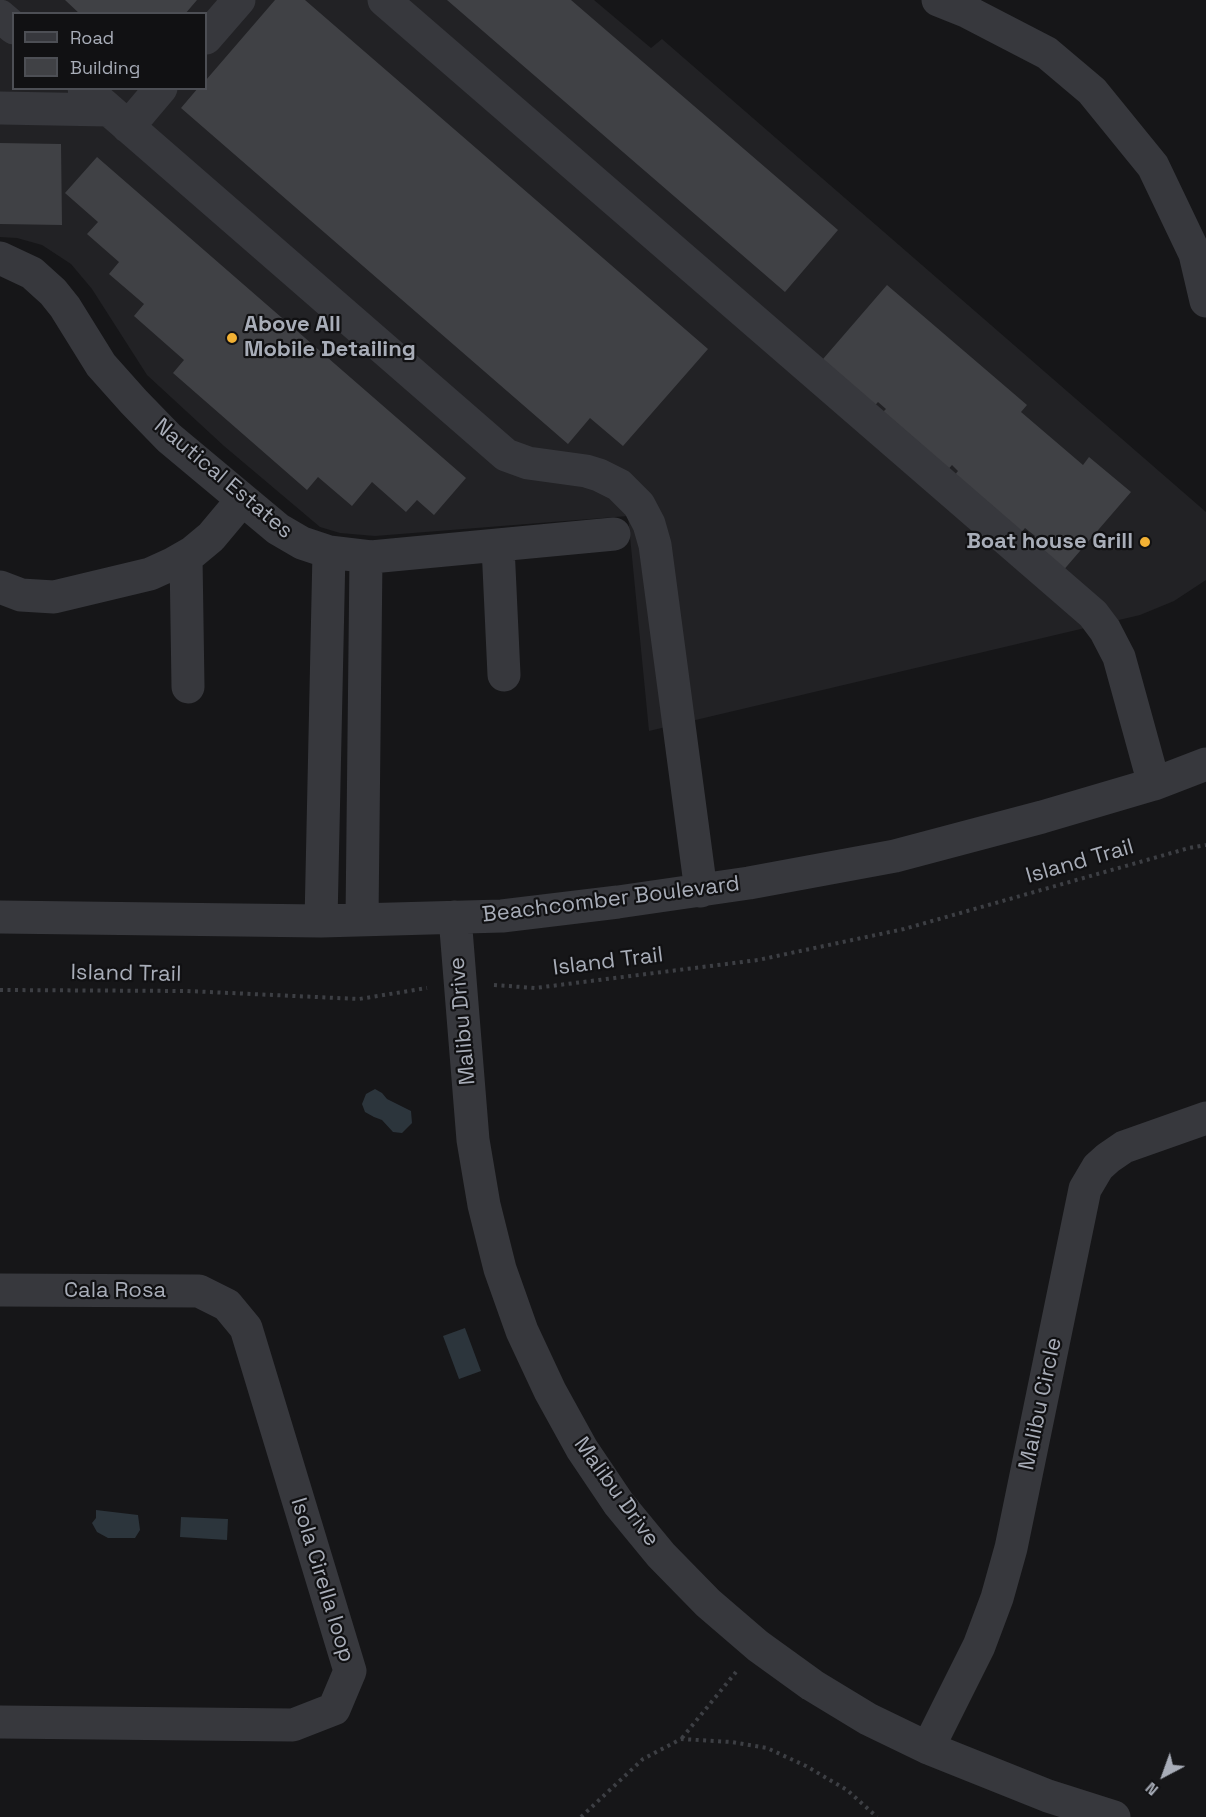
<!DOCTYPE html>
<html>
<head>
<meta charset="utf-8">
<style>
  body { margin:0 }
  #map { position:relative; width:1206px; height:1817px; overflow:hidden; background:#161618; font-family:"Space Grotesk",sans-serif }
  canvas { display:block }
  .legend { position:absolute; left:12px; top:12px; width:195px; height:78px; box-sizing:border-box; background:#111113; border:2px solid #4d4f55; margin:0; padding:8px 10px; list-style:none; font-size:18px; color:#a8adb8 }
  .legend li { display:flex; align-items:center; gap:12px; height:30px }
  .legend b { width:30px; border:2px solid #4d4f55 }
  .north { position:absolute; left:1134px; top:1745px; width:60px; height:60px; -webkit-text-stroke:4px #111113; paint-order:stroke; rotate:221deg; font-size:16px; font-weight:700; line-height:24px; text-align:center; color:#a8adb8 }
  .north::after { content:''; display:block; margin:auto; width:21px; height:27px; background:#a8adb8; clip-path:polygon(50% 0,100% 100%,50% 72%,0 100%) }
</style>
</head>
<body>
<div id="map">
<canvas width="1206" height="1817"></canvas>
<ul class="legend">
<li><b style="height:8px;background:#37383d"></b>Road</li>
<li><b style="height:16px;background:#404145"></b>Building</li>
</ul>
<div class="north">N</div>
</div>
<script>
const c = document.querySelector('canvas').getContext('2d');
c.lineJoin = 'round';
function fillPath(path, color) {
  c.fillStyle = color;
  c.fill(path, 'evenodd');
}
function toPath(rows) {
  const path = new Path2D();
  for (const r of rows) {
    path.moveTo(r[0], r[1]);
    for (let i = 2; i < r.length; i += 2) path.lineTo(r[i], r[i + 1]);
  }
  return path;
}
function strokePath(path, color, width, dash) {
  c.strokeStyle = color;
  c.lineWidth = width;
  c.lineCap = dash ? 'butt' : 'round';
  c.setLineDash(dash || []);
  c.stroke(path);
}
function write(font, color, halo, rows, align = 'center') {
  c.font = font + ' "Space Grotesk",sans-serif';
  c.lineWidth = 4.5;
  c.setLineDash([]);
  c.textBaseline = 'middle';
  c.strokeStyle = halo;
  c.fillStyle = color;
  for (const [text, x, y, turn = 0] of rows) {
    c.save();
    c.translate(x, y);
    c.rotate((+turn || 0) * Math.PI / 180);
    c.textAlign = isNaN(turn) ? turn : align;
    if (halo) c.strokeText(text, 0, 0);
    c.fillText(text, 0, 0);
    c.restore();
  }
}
const built = toPath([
  [0,0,594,0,651,48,662,39,1206,512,1206,580,1174,601,1140,615,649,731,628,516,375,536,340,533,320,527,224,446,147,375,92,289,71,264,42,245,17,238,0,237],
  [14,14,206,14,206,88,14,88]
]);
const water = toPath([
  [375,1089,382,1093,387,1099,411,1111,412,1123,402,1133,393,1132,382,1120,374,1117,365,1112,362,1104,366,1094],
  [465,1328,481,1371,459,1379,443,1336],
  [96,1510,138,1515,140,1530,135,1538,108,1538,97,1532,92,1523,96,1518],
  [181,1517,228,1519,227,1540,180,1537]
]);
const building = toPath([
  [65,0,197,0,185,14,80,14],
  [275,0,305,0,708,349,623,446,590,418,568,444,181,108,198,88,206,88,206,80],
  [447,0,571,0,838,230,785,292],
  [0,143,61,144,62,225,0,224],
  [97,157,466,478,434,515,417,500,406,512,372,482,352,506,318,477,307,490,173,373,184,360,134,316,144,304,109,274,119,262,87,234,98,222,65,193],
  [887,285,1027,405,1021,412,1083,465,1089,457,1131,492,1061,573,1028,544,1035,536,1025,528,1016,539,949,482,958,471,952,465,944,474,878,417,886,409,878,402,870,411,817,366]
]);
const path = toPath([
  [494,985,535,988,758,960,904,929,1189,848,1206,845],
  [0,990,187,991,359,999,427,988],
  [682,1738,736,1672],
  [581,1817,643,1759,681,1739,731,1742,767,1748,806,1766,847,1790,877,1817]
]);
const minor = toPath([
  [384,0,1093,614,1105,630,1119,657,1154,784],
  [938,0,968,12,1047,53,1092,91,1153,166,1195,254,1206,301],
  [0,16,14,28],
  [206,38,239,0],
  [84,88,506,455,528,463,586,471,599,475,619,485,639,505,649,524,655,545,701,891],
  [0,108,108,110],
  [128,127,161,88],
  [0,258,32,273,53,292,65,307,101,365,134,402,169,438,278,529,302,543,329,552,371,557,614,534],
  [498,546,504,675],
  [186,557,188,687],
  [0,587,21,595,54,597,150,574,172,564,193,552,211,537,242,500],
  [0,917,321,921,502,916,618,902,749,883,895,856,1042,817,1154,784,1206,764],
  [455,917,473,1140,484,1205,500,1269,522,1331,550,1391,582,1449,619,1504,661,1555,708,1603,758,1646,812,1685,868,1719,928,1748,1048,1796,1114,1817],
  [362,919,366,557],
  [321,921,329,552],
  [0,1290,199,1291,227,1305,246,1328,350,1671,334,1709,293,1725,0,1722],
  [928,1748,979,1646,997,1598,1011,1548,1085,1189,1098,1167,1108,1158,1124,1147,1206,1118]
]);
const markers = [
  [232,338,6,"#f2b134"],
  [1145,542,6,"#f2b134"]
];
const poiNames = [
  ["Above All",244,325],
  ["Mobile Detailing",244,350],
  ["Boat house Grill",1133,542,"right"]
];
const streetNames = [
  ["Nautical Estates",223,479,40],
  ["Island Trail",1080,862,-16],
  ["Beachcomber Boulevard",611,900,-7],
  ["Island Trail",608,962,-7],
  ["Island Trail",126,974,1],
  ["Malibu Drive",463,1021,-95],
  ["Cala Rosa",115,1291],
  ["Malibu Circle",1041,1404,-78],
  ["Malibu Drive",616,1492,54],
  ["Isola Cirella loop",322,1580,73]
];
fillPath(built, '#222225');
fillPath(water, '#2c353c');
fillPath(building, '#404145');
strokePath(path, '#3d3f44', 4, [3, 4.5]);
strokePath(minor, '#37383d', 33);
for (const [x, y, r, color] of markers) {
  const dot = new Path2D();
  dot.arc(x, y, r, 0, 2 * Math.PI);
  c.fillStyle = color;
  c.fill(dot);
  strokePath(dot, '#111113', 2);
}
write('bold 22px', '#a8adb8', '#111113', poiNames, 'left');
write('22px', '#a8adb8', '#111113', streetNames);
</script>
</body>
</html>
